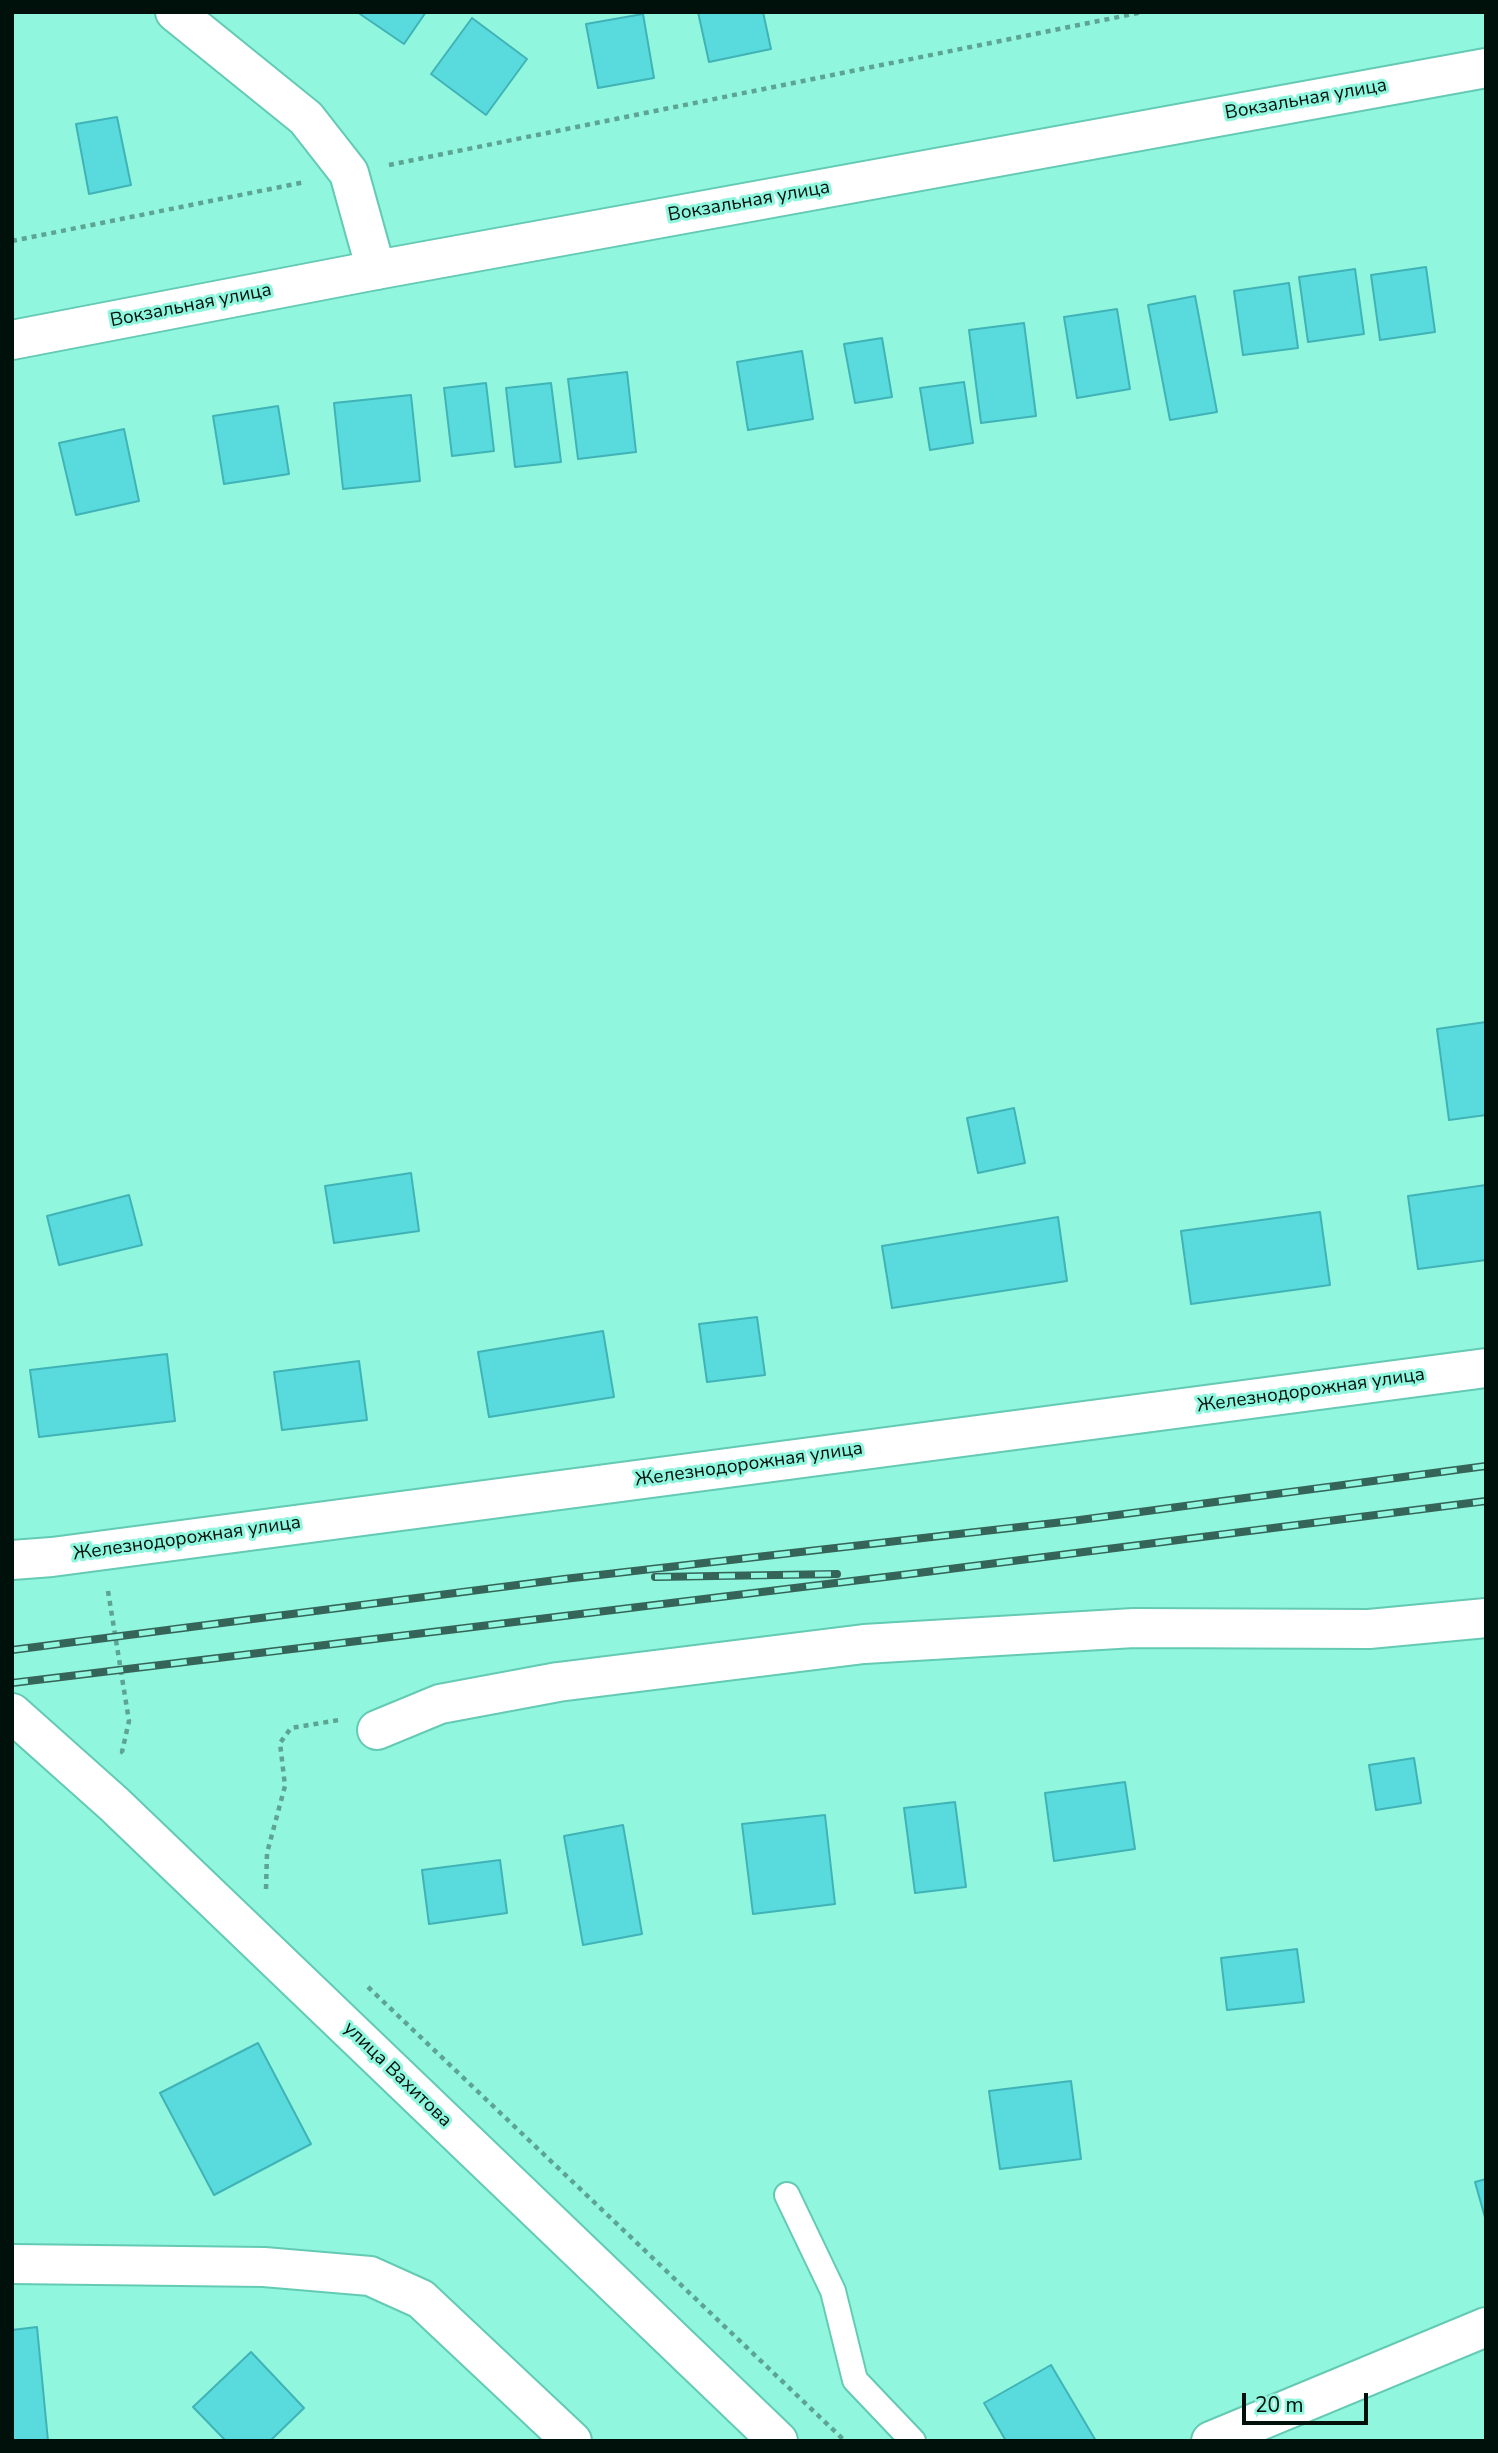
<!DOCTYPE html>
<html>
<head>
<meta charset="utf-8">
<style>
  body { margin:0 }
  #map { position:relative; width:1498px; height:2453px; overflow:hidden; background:#90f6de; font-family:"Nunito Sans",sans-serif }
  canvas { display:block }
  .frame { position:absolute; inset:0; border:14px solid #00110c; pointer-events:none }
  .scale { position:absolute; left:1242px; top:2393px; width:126px; height:32px; box-sizing:border-box; border:4px solid #00110c; border-top:0; padding-left:9px; font-size:21px; line-height:24px; white-space:nowrap; color:#00110c; -webkit-text-stroke:5px #90f6de; paint-order:stroke }
</style>
</head>
<body>
<div id="map">
<canvas width="1498" height="2453"></canvas>
<div class="frame"></div>
<div class="scale">20 m</div>
</div>
<script>
const c = document.querySelector('canvas').getContext('2d');
c.lineJoin = 'round';
function fillPath(path, color) {
  c.fillStyle = color;
  c.fill(path, 'evenodd');
}
function toPath(rows) {
  const path = new Path2D();
  for (const r of rows) {
    path.moveTo(r[0], r[1]);
    for (let i = 2; i < r.length; i += 2) path.lineTo(r[i], r[i + 1]);
  }
  return path;
}
function strokePath(path, color, width, dash) {
  c.strokeStyle = color;
  c.lineWidth = width;
  c.lineCap = dash ? 'butt' : 'round';
  c.setLineDash(dash || []);
  c.stroke(path);
}
function write(font, color, halo, rows, align = 'center') {
  c.font = font + ' "Nunito Sans",sans-serif';
  c.lineWidth = 6;
  c.setLineDash([]);
  c.textBaseline = 'middle';
  c.strokeStyle = halo;
  c.fillStyle = color;
  for (const [text, x, y, turn = 0] of rows) {
    c.save();
    c.translate(x, y);
    c.rotate((+turn || 0) * Math.PI / 180);
    c.textAlign = isNaN(turn) ? turn : align;
    if (halo) c.strokeText(text, 0, 0);
    c.fillText(text, 0, 0);
    c.restore();
  }
}
const building = toPath([
  [357,12,426,12,404,44,357,12],
  [698,12,763,12,771,49,709,62,698,12],
  [643,14,654,78,598,88,586,24,643,14],
  [472,18,527,59,486,115,431,74,472,18],
  [117,117,131,185,89,194,76,124,117,117],
  [1426,267,1435,332,1380,340,1371,275,1426,267],
  [1355,269,1364,334,1308,342,1299,277,1355,269],
  [1289,283,1298,348,1243,355,1234,291,1289,283],
  [1195,296,1217,412,1170,420,1148,305,1195,296],
  [1117,309,1130,389,1077,398,1064,317,1117,309],
  [1024,323,1036,416,981,423,969,330,1024,323],
  [882,338,892,397,855,403,844,344,882,338],
  [802,351,813,419,748,430,737,362,802,351],
  [627,372,636,452,578,459,568,379,627,372],
  [964,382,973,443,930,450,920,388,964,382],
  [486,383,494,451,452,456,444,388,486,383],
  [551,383,561,462,515,467,506,388,551,383],
  [411,395,420,481,343,489,334,403,411,395],
  [278,406,289,474,224,484,213,416,278,406],
  [124,429,139,501,76,515,59,443,124,429],
  [1486,1022,1486,1115,1449,1120,1437,1029,1486,1022],
  [1014,1108,1025,1163,978,1173,967,1118,1014,1108],
  [411,1173,419,1231,334,1243,325,1186,411,1173],
  [1486,1185,1486,1260,1418,1269,1408,1196,1486,1185],
  [129,1195,142,1245,59,1265,47,1216,129,1195],
  [1320,1212,1330,1285,1191,1304,1181,1231,1320,1212],
  [1058,1217,1067,1281,892,1308,882,1246,1058,1217],
  [757,1317,765,1375,707,1382,699,1324,757,1317],
  [603,1331,614,1397,489,1417,478,1352,603,1331],
  [167,1354,175,1421,39,1437,30,1370,167,1354],
  [359,1361,367,1420,282,1430,274,1372,359,1361],
  [1414,1758,1421,1803,1376,1810,1369,1765,1414,1758],
  [1125,1782,1135,1849,1054,1861,1045,1793,1125,1782],
  [955,1802,966,1887,915,1893,904,1808,955,1802],
  [825,1815,835,1904,753,1914,742,1824,825,1815],
  [623,1825,642,1934,583,1945,564,1836,623,1825],
  [500,1860,507,1913,429,1924,422,1870,500,1860],
  [1297,1949,1304,2002,1227,2010,1221,1958,1297,1949],
  [258,2043,311,2144,214,2195,160,2093,258,2043],
  [1071,2081,1081,2159,1000,2169,989,2091,1071,2081],
  [1486,2179,1486,2221,1475,2182,1486,2179],
  [37,2327,48,2441,12,2441,12,2330,37,2327],
  [251,2352,304,2408,270,2441,226,2441,193,2407,251,2352],
  [1051,2365,1096,2441,1006,2441,984,2403,1051,2365]
]);
const path = toPath([
  [389,165,1143,12],
  [12,241,305,182],
  [108,1591,129,1721,122,1752,124,1754],
  [266,1889,267,1853,285,1786,280,1743,291,1728,339,1720],
  [368,1987,845,2441]
]);
const service = toPath([
  [787,2195,833,2291,855,2380,913,2441]
]);
const minor = toPath([
  [175,12,306,118,349,173,376,270],
  [12,1560,52,1557,1486,1368],
  [377,1730,440,1704,558,1682,864,1644,1134,1628,1369,1629,1486,1618],
  [12,2264,264,2267,370,2276,421,2299,572,2441],
  [1211,2441,1486,2327]
]);
const tertiary = toPath([
  [12,340,376,270,1486,68]
]);
const secondary = toPath([
  [12,1713,114,1804,778,2441]
]);
const rail = toPath([
  [655,1577,837,1574],
  [12,1650,564,1579,1072,1521,1486,1466],
  [12,1683,918,1573,1486,1501]
]);
const streetNames = [
  ["Вокзальная улица",1306,100,-10],
  ["Вокзальная улица",749,202,-10],
  ["Вокзальная улица",191,306,-11],
  ["Железнодорожная улица",1311,1391,-8],
  ["Железнодорожная улица",749,1465,-8],
  ["Железнодорожная улица",187,1539,-8],
  ["улица Вахитова",397,2075,44]
];
fillPath(building, '#59dbde');
strokePath(building, '#40b3b6', 2);
strokePath(service, '#64cab4', 28);
strokePath(minor, '#64cab4', 42);
strokePath(tertiary, '#64cab4', 42);
strokePath(secondary, '#64cab4', 42);
strokePath(path, '#5da493', 4.5, [5, 5]);
strokePath(service, '#fff', 24);
strokePath(minor, '#fff', 38);
strokePath(tertiary, '#fff', 38);
strokePath(secondary, '#fff', 38);
strokePath(rail, '#356559', 8);
strokePath(rail, '#90f6de', 5, [16]);
write('19px', '#00110c', '#90f6de', streetNames);
</script>
</body>
</html>
